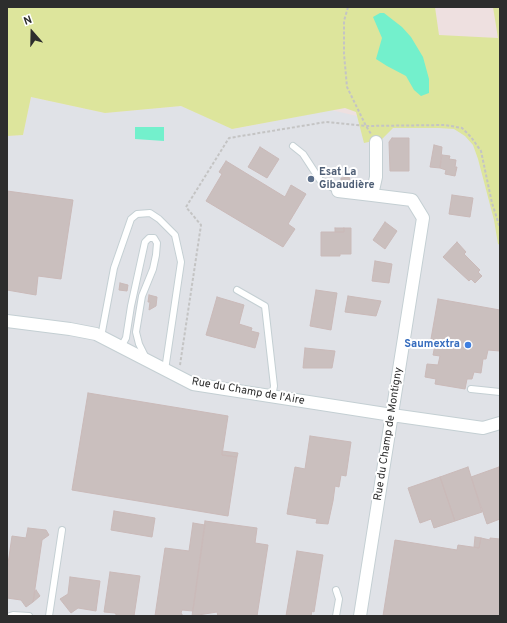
<!DOCTYPE html>
<html>
<head>
<meta charset="utf-8">
<style>
  body { margin:0 }
  #map { position:relative; width:507px; height:623px; overflow:hidden; background:#eee0e0; font-family:Overpass,sans-serif }
  canvas { display:block }
  .frame { position:absolute; inset:0; border:8px solid #2d2d2d; pointer-events:none }
  .north { position:absolute; left:12px; top:12px; width:40px; height:40px; -webkit-text-stroke:3px #fff; paint-order:stroke; rotate:340deg; font-size:11px; font-weight:700; line-height:16px; text-align:center; color:#2d2d2d }
  .north::after { content:''; display:block; margin:auto; width:14px; height:18px; background:#2d2d2d; clip-path:polygon(50% 0,100% 100%,50% 72%,0 100%) }
</style>
</head>
<body>
<div id="map">
<canvas width="507" height="623"></canvas>
<div class="frame"></div>
<div class="north">N</div>
</div>
<script>
const c = document.querySelector('canvas').getContext('2d');
c.lineJoin = 'round';
function fillPath(path, color) {
  c.fillStyle = color;
  c.fill(path, 'evenodd');
}
function toPath(rows) {
  const path = new Path2D();
  for (const r of rows) {
    path.moveTo(r[0], r[1]);
    for (let i = 2; i < r.length; i += 2) path.lineTo(r[i], r[i + 1]);
  }
  return path;
}
function strokePath(path, color, width, dash) {
  c.strokeStyle = color;
  c.lineWidth = width;
  c.lineCap = dash ? 'butt' : 'round';
  c.setLineDash(dash || []);
  c.stroke(path);
}
function write(font, color, halo, rows, align = 'center') {
  c.font = font + ' Overpass,sans-serif';
  c.lineWidth = 4;
  c.setLineDash([]);
  c.textBaseline = 'middle';
  c.strokeStyle = halo;
  c.fillStyle = color;
  for (const [text, x, y, turn = 0] of rows) {
    c.save();
    c.translate(x, y);
    c.rotate((+turn || 0) * Math.PI / 180);
    c.textAlign = isNaN(turn) ? turn : align;
    if (halo) c.strokeText(text, 0, 0);
    c.fillText(text, 0, 0);
    c.restore();
  }
}
const industrial = toPath([
  [31,97,105,113,181,106,233,129,331,110,379,121,460,120,486,153,500,204,500,616,7,616,7,136,23,135]
]);
const green = toPath([
  [7,7,435,7,439,35,498,38,493,7,500,7,500,245,498,244,494,220,478,159,473,145,465,136,454,129,439,128,393,128,382,139,364,143,356,112,345,108,232,129,181,106,105,113,31,97,23,135,7,136]
]);
const water = toPath([
  [380,13,384,13,402,27,411,37,423,57,429,79,429,93,421,96,414,90,406,76,387,66,376,59,382,38,373,17],
  [135,127,164,127,164,141,135,139]
]);
const building = toPath([
  [392,138,409,138,409,171,390,171,389,142,392,138],
  [434,145,442,147,440,168,430,167,434,145],
  [260,147,279,159,267,178,248,167,260,147],
  [442,155,450,156,449,159,456,160,455,167,457,167,455,176,445,174,446,170,440,168,442,155],
  [226,161,285,197,291,185,306,194,288,224,295,229,283,247,206,201,222,174,219,172,226,161],
  [349,177,350,181,341,182,341,178,349,177],
  [7,191,73,200,61,279,38,276,36,295,7,290,7,191],
  [452,195,473,198,470,217,449,214,452,195],
  [385,222,397,231,385,249,373,240,385,222],
  [335,228,344,228,344,232,335,232,335,228],
  [344,228,351,228,351,254,340,254,340,256,321,256,321,232,344,232,344,228],
  [457,242,466,252,464,254,480,270,478,272,482,276,475,283,471,279,469,281,443,257,457,242],
  [375,261,392,264,389,283,372,281,375,261],
  [120,283,128,285,127,291,119,290,120,283],
  [316,290,337,293,331,330,310,326,316,290],
  [149,295,157,297,156,306,149,310,150,302,148,302,149,295],
  [348,296,381,301,376,316,345,312,348,296],
  [217,297,244,305,239,324,252,328,251,331,259,333,255,348,206,335,217,297],
  [438,299,500,310,500,351,488,350,486,359,483,359,481,373,474,372,472,379,467,379,465,389,435,384,436,379,425,377,427,364,438,365,440,356,433,355,436,340,431,339,438,299],
  [305,348,335,351,332,368,303,368,305,348],
  [88,393,228,416,222,455,237,457,228,516,72,490,88,393],
  [310,436,351,442,346,476,341,475,339,487,335,486,333,501,328,524,316,523,317,519,287,514,295,467,305,469,310,436],
  [222,451,238,453,237,457,222,455,222,451],
  [468,467,482,512,455,521,440,477,468,467],
  [499,467,500,519,487,524,471,477,499,467],
  [440,477,455,521,434,528,431,519,420,523,408,488,440,477],
  [114,511,155,518,152,537,111,530,114,511],
  [205,521,257,528,255,543,268,545,257,616,218,616,217,612,192,616,205,521],
  [193,523,205,525,193,611,182,610,181,613,183,616,155,616,165,548,189,551,193,523],
  [28,528,46,530,49,535,42,540,33,602,26,607,21,600,7,598,7,571,12,536,26,538,28,528],
  [475,537,481,538,479,548,474,547,475,537],
  [481,538,490,540,490,538,500,539,500,616,383,616,395,540,457,550,458,545,479,548,481,538],
  [297,551,323,555,314,612,312,611,311,616,286,616,297,551],
  [110,572,140,576,134,616,117,616,115,613,104,612,110,572],
  [70,577,100,581,96,611,78,608,71,613,60,599,68,594,70,577],
  [36,590,40,596,33,602,35,592,36,590]
]);
const path = toPath([
  [348,7,344,21,344,54,347,87,366,126,371,134],
  [180,365,201,225,186,207,229,138,326,122,366,126,445,125,462,128,471,137,481,151,492,203,500,228]
]);
const service = toPath([
  [293,146,303,154,320,180,338,191],
  [237,290,265,306,274,386,272,397],
  [101,337,114,268,131,219,137,214,150,213,159,219,175,235,181,262,165,370],
  [121,347,126,338,131,306,145,242,149,238,154,238,157,243,156,255,153,269,142,296,136,332,139,344,146,358],
  [471,389,500,392],
  [10,616,13,615,29,616],
  [49,616,62,530],
  [336,616,339,599,336,590]
]);
const minor = toPath([
  [338,191,372,195],
  [7,321,70,329,96,334,193,384,392,415,483,428,500,423],
  [360,616,423,218,412,200,372,195,376,177,376,142]
]);
const markers = [
  [311,179,4,"#5c6f8a"],
  [468,345,4,"#3f7fe0"]
];
const serviceNames = [
  ["Esat La",319,173],
  ["Gibaudière",319,186]
];
const shopNames = [
  ["Saumextra",460,345]
];
const streetNames = [
  ["Rue du Champ de l'Aire",248,392,10],
  ["Rue du Champ de Montigny",389,434,-81]
];
fillPath(industrial, '#e0e2e7');
fillPath(green, '#dde59c');
fillPath(water, '#73f0cc');
fillPath(building, '#cabfbe');
strokePath(building, '#cabab9', 1);
strokePath(service, '#c4cfd3', 8);
strokePath(minor, '#c4cfd3', 14);
strokePath(path, '#c4c4c4', 2, [3, 2]);
strokePath(service, '#fff', 6);
strokePath(minor, '#fff', 12);
for (const [x, y, r, color] of markers) {
  const dot = new Path2D();
  dot.arc(x, y, r, 0, 2 * Math.PI);
  c.fillStyle = color;
  c.fill(dot);
  strokePath(dot, '#fff', 1.5);
}
write('bold 11px', '#4e5e75', '#fff', serviceNames, 'left');
write('bold 11px', '#366cbe', '#fff', shopNames, 'right');
write('11px', '#2d2d2d', '#fff', streetNames);
</script>
</body>
</html>
